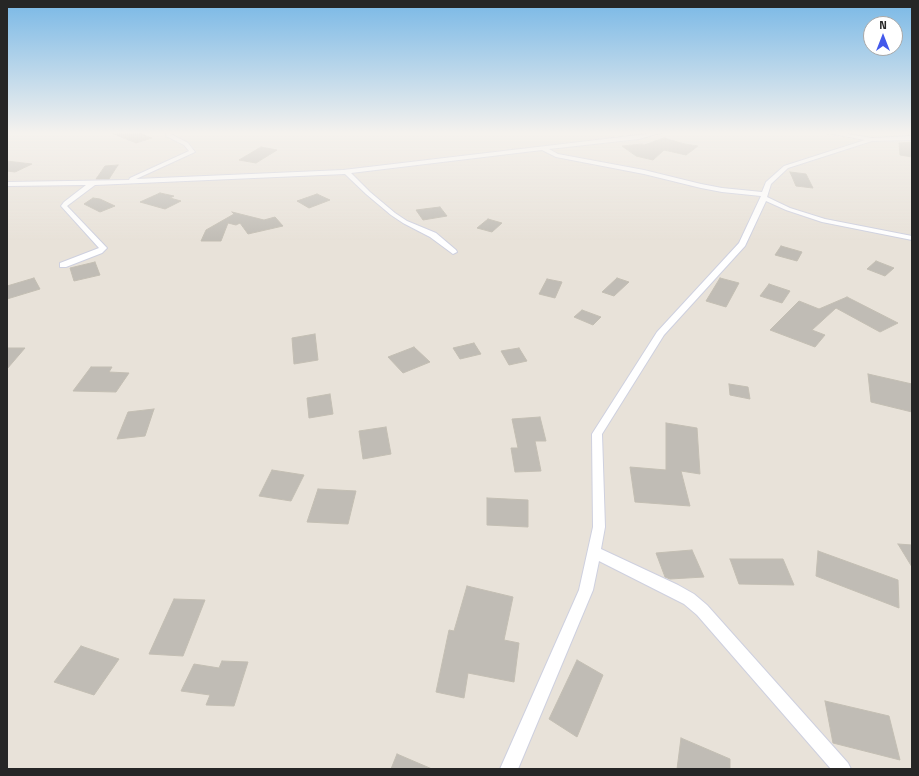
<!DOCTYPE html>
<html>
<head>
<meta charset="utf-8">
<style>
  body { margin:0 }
  #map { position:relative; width:919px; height:776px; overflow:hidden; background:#e8e2d9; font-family:"Titillium Web",sans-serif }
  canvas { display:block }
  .frame { position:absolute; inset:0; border:8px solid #262626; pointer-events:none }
  .north { position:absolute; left:863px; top:16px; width:40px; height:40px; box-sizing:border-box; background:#fff; border:1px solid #a8a8a8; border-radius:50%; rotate:0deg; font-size:11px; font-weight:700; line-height:16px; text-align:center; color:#262626 }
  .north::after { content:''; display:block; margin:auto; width:14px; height:18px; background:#4359eb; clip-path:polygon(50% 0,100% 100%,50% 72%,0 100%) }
</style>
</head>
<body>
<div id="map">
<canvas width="919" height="776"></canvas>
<div class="frame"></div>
<div class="north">N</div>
</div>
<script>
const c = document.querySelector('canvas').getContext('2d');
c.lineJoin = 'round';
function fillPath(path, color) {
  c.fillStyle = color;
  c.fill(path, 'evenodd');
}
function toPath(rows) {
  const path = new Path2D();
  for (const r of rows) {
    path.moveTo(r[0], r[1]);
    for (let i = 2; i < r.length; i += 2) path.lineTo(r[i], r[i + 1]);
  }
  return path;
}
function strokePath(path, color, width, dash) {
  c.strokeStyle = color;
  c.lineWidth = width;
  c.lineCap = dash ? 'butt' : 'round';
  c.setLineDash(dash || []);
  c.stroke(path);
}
const building = toPath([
  [109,132,136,132,152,138,136,143,109,132],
  [664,138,685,144,698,146,686,155,664,150,653,160,636,156,622,146,642,144,644,145,664,138],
  [912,142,912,157,900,155,899,143,912,142],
  [261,147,277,150,256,163,239,160,261,147],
  [7,161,32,164,15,172,7,171,7,161],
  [118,165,109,179,96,179,105,166,118,165],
  [790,172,806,174,813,188,796,186,790,172],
  [160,193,174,196,170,198,181,201,165,209,140,202,160,193],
  [317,194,330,200,309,208,297,201,317,194],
  [93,198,100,199,115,206,100,212,84,204,93,198],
  [440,207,447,216,423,220,416,210,440,207],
  [232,212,264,220,275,217,283,226,248,234,240,223,236,225,228,223,221,241,201,241,206,230,234,214,232,212],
  [488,219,502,223,492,232,477,228,488,219],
  [781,246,802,252,797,261,775,255,781,246],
  [876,261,894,268,885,276,867,269,876,261],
  [95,262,100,275,74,281,70,268,95,262],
  [34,278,40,289,7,299,7,286,34,278],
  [617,278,629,282,614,296,602,292,617,278],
  [720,278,739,283,726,307,706,301,720,278],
  [547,279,562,282,555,298,539,294,547,279],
  [769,284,790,291,782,303,760,296,769,284],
  [847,297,898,323,880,332,836,308,812,330,825,335,815,347,770,330,799,301,819,309,847,297],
  [582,310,601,317,593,325,574,317,582,310],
  [315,334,318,360,294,364,292,338,315,334],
  [474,343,481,354,460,359,453,348,474,343],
  [414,347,430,362,403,373,388,357,414,347],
  [7,348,25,348,7,369,7,348],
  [519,348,527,361,509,365,501,351,519,348],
  [91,367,112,367,109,372,129,373,116,392,73,391,91,367],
  [868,374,912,384,912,412,871,402,868,374],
  [729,384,748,387,750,399,730,395,729,384],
  [330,394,333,414,309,418,307,398,330,394],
  [154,409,145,436,117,439,128,412,154,409],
  [540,417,546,441,535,441,541,471,515,472,511,448,518,448,512,419,540,417],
  [666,423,697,428,700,474,681,471,690,506,635,502,630,467,666,470,666,423],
  [386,427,391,454,363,459,359,431,386,427],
  [272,470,304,475,291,501,259,496,272,470],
  [318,489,356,491,348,524,307,522,318,489],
  [487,498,528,500,528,527,487,525,487,498],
  [898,544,912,545,912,567,898,544],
  [692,550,704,577,670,579,665,577,656,553,692,550],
  [818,551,898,580,899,608,816,576,818,551],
  [730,559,783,559,794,585,739,584,730,559],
  [467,586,513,597,504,640,519,643,514,682,468,673,464,698,436,692,449,630,454,631,467,586],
  [174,599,205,600,183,656,149,654,174,599],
  [81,646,119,659,94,695,54,682,81,646],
  [577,660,603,675,577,737,549,719,577,660],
  [222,661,248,662,234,706,206,705,210,695,181,691,194,664,219,668,222,661],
  [825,701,889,716,900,760,833,743,825,701],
  [681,738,730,759,730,769,677,769,681,738],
  [397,754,432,769,391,769,397,754]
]);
const service = toPath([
  [909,133,912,134,912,136,909,135,909,133]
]);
const minor = toPath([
  [166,132,172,132,171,134,188,143,195,152,136,179,343,170,664,132,639,139,549,149,558,154,644,170,701,184,722,188,762,192,766,182,784,166,865,140,822,132,835,132,872,138,912,136,912,140,872,141,788,168,771,184,767,197,790,208,825,219,912,236,912,240,822,222,786,210,766,201,745,246,664,335,602,434,605,527,601,549,678,585,694,594,707,605,848,763,851,769,831,769,697,615,684,604,599,561,593,590,518,769,500,769,579,590,593,527,592,434,657,332,739,243,761,196,722,192,701,188,644,174,556,157,542,150,351,173,370,192,395,213,407,221,436,233,456,250,457,252,453,254,430,237,403,223,391,215,366,194,345,174,95,185,67,206,107,248,102,253,66,267,60,267,60,263,99,248,61,206,64,202,86,185,7,186,7,182,129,180,130,178,189,151,184,145,166,136,166,132]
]);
fillPath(building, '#c0bcb5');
strokePath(building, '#c3beb3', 1);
strokePath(service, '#ced0df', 2);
strokePath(minor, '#ced0df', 2);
fillPath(service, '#fff');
fillPath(minor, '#fff');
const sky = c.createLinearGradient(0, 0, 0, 241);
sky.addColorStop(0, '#79b8e6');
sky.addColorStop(0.55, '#f5f2ee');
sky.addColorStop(1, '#f5f2ee00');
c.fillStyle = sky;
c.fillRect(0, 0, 919, 241);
</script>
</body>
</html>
